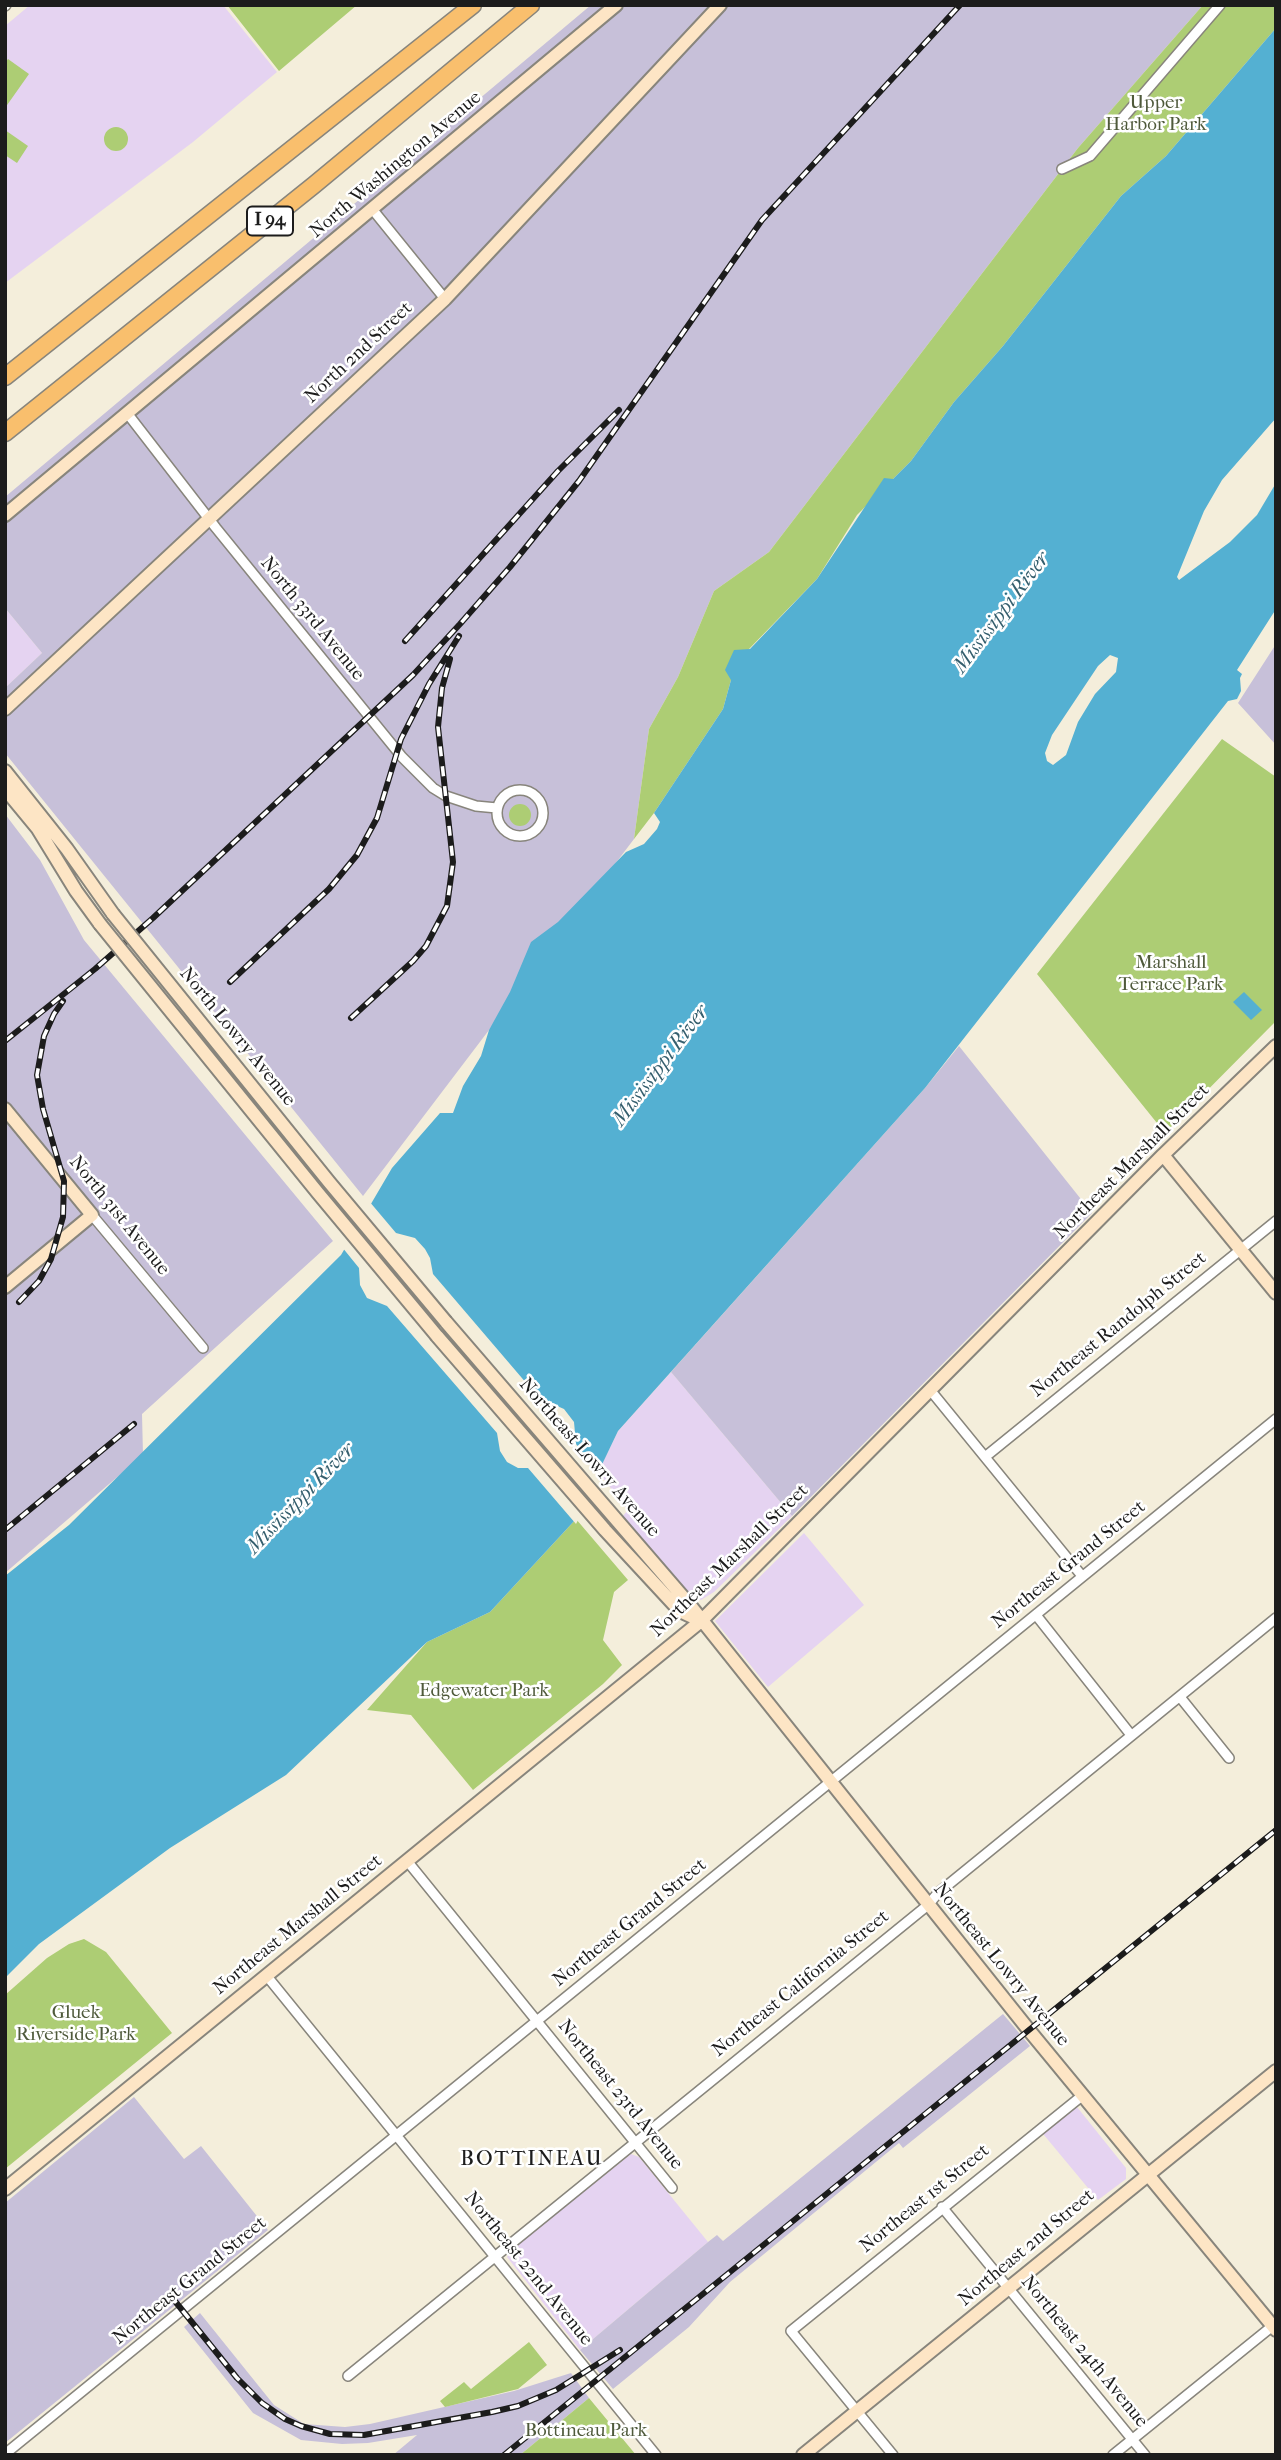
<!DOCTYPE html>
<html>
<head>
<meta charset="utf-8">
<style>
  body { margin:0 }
  #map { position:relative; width:1281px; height:2460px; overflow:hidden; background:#f4eedb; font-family:"IM FELL French Canon",serif }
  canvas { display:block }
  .frame { position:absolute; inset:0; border:7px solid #1c1c1c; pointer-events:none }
</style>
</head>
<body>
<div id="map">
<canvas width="1281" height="2460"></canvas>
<div class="frame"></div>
</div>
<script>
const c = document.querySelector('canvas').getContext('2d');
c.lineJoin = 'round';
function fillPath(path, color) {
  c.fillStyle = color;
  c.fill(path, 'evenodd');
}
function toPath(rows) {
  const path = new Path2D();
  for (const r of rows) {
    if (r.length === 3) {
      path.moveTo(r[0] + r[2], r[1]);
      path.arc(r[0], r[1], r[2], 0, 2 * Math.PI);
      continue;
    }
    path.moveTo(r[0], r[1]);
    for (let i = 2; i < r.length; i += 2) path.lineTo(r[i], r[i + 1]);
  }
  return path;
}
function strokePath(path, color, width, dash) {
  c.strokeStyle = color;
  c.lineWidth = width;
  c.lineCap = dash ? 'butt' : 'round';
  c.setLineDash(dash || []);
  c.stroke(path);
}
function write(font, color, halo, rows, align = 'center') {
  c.font = font + ' "IM FELL French Canon",serif';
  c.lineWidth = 5;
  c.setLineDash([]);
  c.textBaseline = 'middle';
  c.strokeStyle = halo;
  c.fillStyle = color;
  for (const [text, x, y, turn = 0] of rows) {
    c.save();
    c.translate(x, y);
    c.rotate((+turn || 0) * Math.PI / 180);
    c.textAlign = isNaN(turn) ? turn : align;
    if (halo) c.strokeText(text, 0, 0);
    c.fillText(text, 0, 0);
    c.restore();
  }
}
const built = toPath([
  [30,5,223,5,277,72,193,142,5,283,5,26],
  [5,608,42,653,5,688],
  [671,1372,792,1516,714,1592,701,1600,690,1596,622,1517,628,1510,598,1472,618,1431],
  [804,1533,864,1605,768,1687,715,1621],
  [1073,2102,1126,2168,1126,2179,1098,2200,1039,2129],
  [631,2154,639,2157,708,2242,580,2350,507,2257,512,2249]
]);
const industrial = toPath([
  [591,5,1203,5,1078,148,769,552,714,591,678,677,649,729,634,839,363,1196,5,753,5,688,42,653,5,608,5,497],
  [1276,644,1276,745,1238,703],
  [5,814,40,860,84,940,333,1241,142,1414,143,1455,5,1573],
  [959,1046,1092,1213,792,1516,671,1372,925,1088],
  [1003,2014,1030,2046,903,2148,899,2143,730,2282,689,2327,613,2389,580,2350,708,2242,717,2235,723,2241],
  [134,2097,184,2159,201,2146,268,2230,5,2443,5,2203],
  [200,2313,274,2405,304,2424,345,2427,370,2424,514,2391,571,2373,589,2398,520,2455,393,2455,417,2435,368,2443,342,2444,301,2440,253,2413,184,2327]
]);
const green = toPath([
  [227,5,357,5,279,71],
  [1203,5,1276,5,1276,28,1166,156,1121,196,1003,346,954,402,911,461,857,515,817,579,749,649,731,680,723,709,654,813,634,839,649,729,678,677,714,591,769,552,1078,148],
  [8,59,29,74,5,108,5,63],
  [116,139,12],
  [5,130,28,146,17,163,5,155],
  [1222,739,1276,777,1276,1021,1165,1133,1037,974],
  [520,815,11],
  [576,1519,628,1580,614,1592,603,1640,622,1665,603,1684,473,1790,411,1715,367,1710,427,1642,490,1612],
  [84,1939,106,1952,172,2033,5,2169,5,1995,47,1958,69,1944],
  [529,2342,547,2365,518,2389,445,2407,440,2401,464,2382,471,2389],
  [589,2398,636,2455,520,2455]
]);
const water = toPath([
  [1276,28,1276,418,1222,480,1204,511,1177,577,1179,580,1230,542,1257,515,1276,483,1276,609,1237,670,1242,674,1240,678,1241,691,1237,699,1228,701,925,1088,618,1431,576,1519,490,1612,427,1642,286,1775,170,1848,39,1944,5,1978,5,1576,69,1525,341,1255,392,1168,440,1113,453,1113,463,1086,481,1056,489,1030,510,992,531,942,558,922,626,852,644,844,657,829,660,822,654,813,723,709,731,680,725,670,734,650,750,649,817,579,884,478,893,479,911,461,954,402,1003,346,1121,196,1166,156],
  [1110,655,1118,658,1116,672,1095,694,1078,722,1066,755,1053,765,1047,761,1045,753,1052,735,1098,666],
  [1244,992,1262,1010,1251,1020,1233,1002]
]);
const pier = toPath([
  [369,1201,396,1233,415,1238,425,1249,430,1258,433,1274,539,1398,564,1409,574,1422,576,1444,601,1475,576,1524,528,1468,518,1468,507,1462,500,1451,497,1433,387,1306,367,1298,360,1285,359,1268,342,1247]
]);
const street = toPath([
  [5,6,6,5],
  [1062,169,1090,156,1220,5],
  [373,210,445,299],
  [127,413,216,528,402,757,433,788,446,796,476,806,497,808],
  [520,813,23],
  [92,1215,203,1348],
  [931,1391,1082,1576],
  [985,1457,1276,1221],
  [1036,1615,1131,1735],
  [1180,1697,1229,1758],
  [408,1862,672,2188],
  [266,1975,656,2455],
  [942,2207,1145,2455],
  [348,2376,928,1905,938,1893,1276,1618],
  [5,2454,1276,1419],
  [893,2455,791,2331,1083,2095],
  [1113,2455,1275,2324]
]);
const secondary = toPath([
  [5,515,616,5],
  [5,709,445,299,720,5],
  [5,771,67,849,113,914],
  [5,789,38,829,76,891,100,924],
  [5,1109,92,1215,5,1287],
  [1163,1155,1276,1293],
  [446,1322,689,1604,1028,2029,1276,2330],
  [437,1336,605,1530,680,1611,697,1619],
  [5,2189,701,1621,1163,1155,1276,1046],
  [803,2455,1276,2071]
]);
const highway = toPath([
  [5,377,473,5],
  [5,433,314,185,531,5]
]);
const rail = toPath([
  [405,641,558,471,619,410],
  [230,982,329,889,357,855,377,818,401,739,429,684,459,636],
  [351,1018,413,961,426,946,447,906,453,862,438,727,442,688,450,659],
  [5,1041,95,969,153,918,413,675,460,624,510,567,579,481,762,220,960,5],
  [19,1302,39,1281,51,1259,63,1217,64,1181,43,1109,37,1075,44,1036,54,1014,63,1001],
  [5,1530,134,1424],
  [170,2295,237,2378,262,2403,285,2419,301,2426,330,2434,364,2435,492,2412,518,2406,556,2390,620,2350],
  [504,2455,1276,1830]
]);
const secondaryBridge = toPath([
  [113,914,329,1182,446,1322],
  [100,924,318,1193,437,1336]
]);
const shields = [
  [270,221,46]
];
const shieldNames = [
  ["I 94",270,221]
];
const parkNames = [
  ["Upper",1156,103],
  ["Harbor Park",1156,125],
  ["Marshall",1171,963],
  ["Terrace Park",1171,985],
  ["Edgewater Park",484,1691],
  ["Gluek",76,2013],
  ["Riverside Park",76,2035],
  ["Bottineau Park",586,2431]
];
const streetNames = [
  ["North Washington Avenue",396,165,-40],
  ["North 2nd Street",359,353,-43],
  ["North 33rd Avenue",312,619,51],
  ["North Lowry Avenue",237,1037,51],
  ["Northeast Marshall Street",1132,1162,-45],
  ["North 31st Avenue",119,1216,51],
  ["Northeast Randolph Street",1119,1325,-39],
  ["Northeast Lowry Avenue",589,1458,49],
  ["Northeast Marshall Street",730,1561,-44],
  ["Northeast Grand Street",1069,1565,-39],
  ["Northeast Grand Street",630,1923,-39],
  ["Northeast Marshall Street",298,1925,-39],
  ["Northeast Lowry Avenue",1001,1965,51],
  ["Northeast California Street",801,1984,-39],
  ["Northeast 23rd Avenue",620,2095,51],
  ["Northeast 1st Street",925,2199,-39],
  ["Northeast 2nd Street",1027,2248,-40],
  ["Northeast 22nd Avenue",528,2269,51],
  ["Northeast Grand Street",190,2281,-39],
  ["Northeast 24th Avenue",1084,2352,51]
];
const waterNames = [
  ["Mississippi River",1002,613,-53],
  ["Mississippi River",661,1066,-53],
  ["Mississippi River",301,1499,-46]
];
const neighbourhoodNames = [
  ["BOTTINEAU",532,2160]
];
fillPath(built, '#e5d3f1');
fillPath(industrial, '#c7c0d9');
fillPath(green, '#adcd74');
fillPath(water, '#54b0d2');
fillPath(pier, '#f4eedb');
strokePath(street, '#88857c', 12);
strokePath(secondary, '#88857c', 16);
strokePath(highway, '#88857c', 19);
strokePath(street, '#fff', 9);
strokePath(secondary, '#fde5c5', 12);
strokePath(highway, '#f9bf6d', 16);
strokePath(rail, '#1c1c1c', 6);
strokePath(rail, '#fff', 3.5, [10]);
strokePath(secondaryBridge, '#88857c', 16, []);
strokePath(secondaryBridge, '#fde5c5', 12);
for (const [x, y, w] of shields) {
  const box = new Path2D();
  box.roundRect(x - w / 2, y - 14.5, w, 29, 5);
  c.fillStyle = '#fff';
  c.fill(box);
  strokePath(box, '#1c1c1c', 2);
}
write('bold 18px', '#1c1c1c', null, shieldNames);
write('19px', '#4f5a3b', '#fff', parkNames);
write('19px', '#1c1c1c', '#fff', streetNames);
write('italic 21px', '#355f6e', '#fff', waterNames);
c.letterSpacing = '2px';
write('21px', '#1c1c1c', '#fff', neighbourhoodNames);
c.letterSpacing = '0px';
</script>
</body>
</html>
